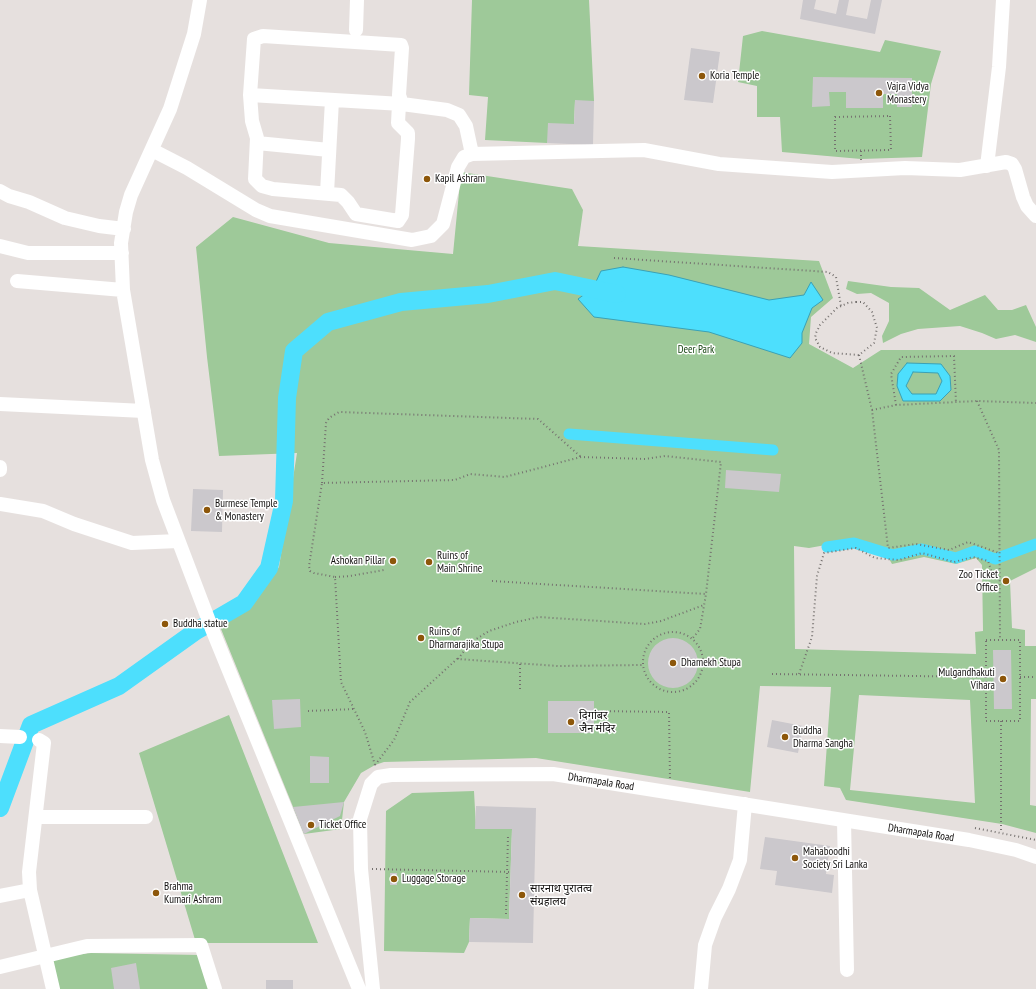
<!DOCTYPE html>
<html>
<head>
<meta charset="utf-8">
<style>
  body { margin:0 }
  canvas { display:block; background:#e6e0de }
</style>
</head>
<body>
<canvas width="1036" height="989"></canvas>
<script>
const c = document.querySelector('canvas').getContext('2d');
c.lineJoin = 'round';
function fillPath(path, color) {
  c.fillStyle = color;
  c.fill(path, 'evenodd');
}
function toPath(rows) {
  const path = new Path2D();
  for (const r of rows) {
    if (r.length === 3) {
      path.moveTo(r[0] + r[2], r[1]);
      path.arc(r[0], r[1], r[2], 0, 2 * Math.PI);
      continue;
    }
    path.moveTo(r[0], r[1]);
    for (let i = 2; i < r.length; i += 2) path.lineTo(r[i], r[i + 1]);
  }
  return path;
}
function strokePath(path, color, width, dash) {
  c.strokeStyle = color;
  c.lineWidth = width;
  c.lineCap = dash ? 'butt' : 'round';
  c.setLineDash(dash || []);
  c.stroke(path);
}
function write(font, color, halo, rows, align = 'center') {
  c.font = font + ' "PT Sans Narrow","Noto Sans Devanagari",sans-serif';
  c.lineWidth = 3;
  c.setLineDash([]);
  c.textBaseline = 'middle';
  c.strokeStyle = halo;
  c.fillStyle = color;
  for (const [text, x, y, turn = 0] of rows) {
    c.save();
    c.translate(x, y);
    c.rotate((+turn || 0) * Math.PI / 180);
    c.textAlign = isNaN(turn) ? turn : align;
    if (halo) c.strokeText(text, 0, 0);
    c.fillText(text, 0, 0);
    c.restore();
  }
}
const green = toPath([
  [472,0,589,0,594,101,575,101,574,124,547,143,485,140,488,97,469,95],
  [762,31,880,52,885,40,941,51,931,84,922,157,861,159,782,152,780,117,757,117,757,86,738,82,743,36],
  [461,172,572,189,583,210,578,246,819,261,833,298,811,317,809,344,853,368,881,350,1036,350,1036,568,1010,581,1012,628,1025,630,1025,646,1036,646,1036,699,1031,699,1030,805,1036,806,1036,833,1002,824,846,800,840,788,824,786,831,687,760,686,750,792,536,758,384,762,375,765,361,773,344,802,341,829,304,834,219,624,253,605,279,567,297,453,219,456,207,357,196,247,233,217,329,243,453,254],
  [848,541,883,548,892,564,924,557,956,564,976,558,982,565,983,631,975,632,976,654,795,649,794,546,809,548],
  [859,695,970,700,975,803,850,790],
  [848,281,891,287,919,288,950,310,985,295,998,310,1012,310,1026,305,1036,327,1036,342,1015,335,996,339,982,333,960,326,918,329,901,334,883,343,882,336,889,321,889,303,871,293,857,294,846,289],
  [229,715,318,943,196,943,139,753],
  [474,791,476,828,512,829,509,919,470,918,469,942,464,953,384,951,386,811,412,793],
  [91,953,200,955,212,989,58,989,51,958]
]);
const water = toPath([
  [623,267,669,275,769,300,804,295,811,282,823,300,812,308,802,333,802,343,790,358,709,332,594,317,578,299,593,288,601,271,623,267],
  [907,363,941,364,950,376,951,390,940,401,903,401,897,386,898,374,907,363],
  [913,372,938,373,942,381,936,394,912,394,906,386,913,372]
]);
const canal = toPath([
  [569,434,773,450],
  [827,547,854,543,893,555,922,549,956,558,975,551,995,559,1036,544]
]);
const river = toPath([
  [0,808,31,725,119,686,196,631,244,603,269,568,284,501,287,398,294,351,328,322,401,302,488,294,555,281,617,294]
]);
const building = toPath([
  [803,0,816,0,814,9,836,14,839,0,849,0,846,15,867,19,871,0,882,0,875,34,800,19],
  [691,48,720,52,713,103,684,100],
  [813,77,912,78,912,107,897,107,897,94,883,94,883,108,846,108,846,92,829,92,830,106,812,107],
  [575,100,594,101,593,145,547,143,548,123,574,124],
  [726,470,781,474,779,492,725,488],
  [193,489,223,490,222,532,191,531],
  [673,663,25],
  [993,650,1011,650,1012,709,994,709],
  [300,699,301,727,274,729,272,700],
  [548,701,594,701,594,733,548,733],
  [772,720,803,726,798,753,767,747],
  [310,756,329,757,329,783,310,783],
  [344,802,340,816,304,834,293,807],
  [476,806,536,808,533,943,469,942,470,918,509,919,512,829,475,829],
  [765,837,830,846,826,874,834,875,832,893,775,885,777,871,760,869],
  [390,873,397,873,397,885,390,885],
  [136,963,140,989,114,989,111,968],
  [266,980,293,980,293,989,266,989]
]);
const path = toPath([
  [890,116,891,150,835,151,835,117,890,116],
  [861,151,861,160],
  [614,258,828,272,836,277,841,306],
  [856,302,863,302,872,312,877,328,874,343,859,355,832,353,820,347,815,338,816,333,820,325,837,308,848,303,856,302],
  [859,355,872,410,888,548,916,544,949,550,968,542,999,553],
  [977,401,999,450,1000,640],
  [896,405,891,374,901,357,954,356,956,403],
  [872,410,896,405,977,401,1036,403],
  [322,483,326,423,329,418,339,412,538,419,581,457],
  [335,577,350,576,384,570],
  [492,581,706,594],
  [673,662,30],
  [986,640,1020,640,1020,721,986,721,986,640],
  [458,659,470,643,489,631,516,622,539,617,645,624,661,621,704,605],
  [520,664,520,692],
  [772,674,986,677],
  [799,674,812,637,817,576,824,553,856,548,875,558,899,560,922,553,954,562,973,557,988,561,993,576,1000,578],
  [1020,677,1036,677],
  [308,711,354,709],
  [594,711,669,712,670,781],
  [1001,721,1001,832],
  [375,765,365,732,341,682,335,577,314,573,310,571,309,566,322,483,455,480,470,474,505,477,581,457,645,459,665,456,721,462,706,594,700,629,692,639],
  [375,765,394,740,410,702,457,659,558,666,643,665],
  [975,828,1036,840],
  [372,869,511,872],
  [506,914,508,836]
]);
const minor = toPath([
  [200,0,194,34,170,109,131,195,126,212,121,243,123,290,152,460,163,500,212,629,359,989],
  [356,30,357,0],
  [250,95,402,104],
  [399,104,398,123,408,133,408,139,402,215,398,221,356,214,348,202,341,195,273,189,262,186,255,179,257,138,252,121,250,95,254,39,263,36,401,45,402,48,399,95,402,104,447,110,459,115,466,126,472,154],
  [257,143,329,150],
  [152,150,187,168,256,210,270,216,412,240,431,236,443,224,458,167,464,157,472,154,644,150,719,164,832,172,905,168,960,170,1006,162,1012,164,1015,169,1023,197,1027,206,1036,216],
  [987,166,999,67,1003,0],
  [0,191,9,196,29,202,65,218,99,226,124,229],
  [327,193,332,100],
  [0,246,28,253,122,253],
  [17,281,123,290],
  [0,404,144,411],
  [0,467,0,470],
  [0,504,43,511,74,524,132,543,178,541],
  [0,736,20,737],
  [39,740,44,743,29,872,30,890,53,989],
  [36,817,146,817],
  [844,821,847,970],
  [0,896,30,890],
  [0,967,87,946,201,945,215,989],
  [373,989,361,869,360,819,371,784,378,777,391,775,553,774,969,840,1016,850,1036,857],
  [701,989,705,945,715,917,729,889,740,860,745,804]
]);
const markers = [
  [702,76,4,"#8d570a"],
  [879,93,4,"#8d570a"],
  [427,179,4,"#8d570a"],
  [207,510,4,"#8d570a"],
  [393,561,4,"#8d570a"],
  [429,562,4,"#8d570a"],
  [1006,581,4,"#8d570a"],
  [165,624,4,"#8d570a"],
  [421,638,4,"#8d570a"],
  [673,663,4,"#8d570a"],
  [1003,679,4,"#8d570a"],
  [571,722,4,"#8d570a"],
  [785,737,4,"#8d570a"],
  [311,825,4,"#8d570a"],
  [795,858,4,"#8d570a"],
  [394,879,4,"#8d570a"],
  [156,893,4,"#8d570a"],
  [522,895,4,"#8d570a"]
];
const poiNames = [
  ["Koria Temple",710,76],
  ["Vajra Vidya",887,87],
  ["Monastery",887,100],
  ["Kapil Ashram",435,179],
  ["Burmese Temple",215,504],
  ["& Monastery",215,517],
  ["Ruins of",437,556],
  ["Main Shrine",437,569],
  ["Ashokan Pillar",385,561,"right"],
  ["Zoo Ticket",998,575,"right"],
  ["Office",998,588,"right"],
  ["Buddha statue",173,624],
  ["Ruins of",429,632],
  ["Dharmarajika Stupa",429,645],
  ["Dhamekh Stupa",681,663],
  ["Mulgandhakuti",995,673,"right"],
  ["Vihara",995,686,"right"],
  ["दिगांबर",579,716],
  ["जैन मंदिर",579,729],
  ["Buddha",793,731],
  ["Dharma Sangha",793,744],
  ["Ticket Office",319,825],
  ["Mahaboodhi",803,852],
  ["Society Sri Lanka",803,865],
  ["Luggage Storage",402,879],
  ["Brahma",164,887],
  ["Kumari Ashram",164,900],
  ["सारनाथ पुरातत्व",530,889],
  ["संग्रहालय",530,902]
];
const parkNames = [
  ["Deer Park",696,350]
];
const streetNames = [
  ["Dharmapala Road",601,782,9],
  ["Dharmapala Road",921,833,9]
];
fillPath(green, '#9ec999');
fillPath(water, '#4ddffd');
strokePath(water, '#3ba1b5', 1);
strokePath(canal, '#4ddffd', 11);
strokePath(river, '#4ddffd', 18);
fillPath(building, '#cbc8cc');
strokePath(path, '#75716f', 2, [1, 3]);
strokePath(minor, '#fff', 14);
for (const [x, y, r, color] of markers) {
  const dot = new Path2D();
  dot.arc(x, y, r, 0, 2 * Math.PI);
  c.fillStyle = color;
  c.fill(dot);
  strokePath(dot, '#fff', 1.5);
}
write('11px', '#110f0e', '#fff', poiNames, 'left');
write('11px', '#174512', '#fff', parkNames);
write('11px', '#110f0e', '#fff', streetNames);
</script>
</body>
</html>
